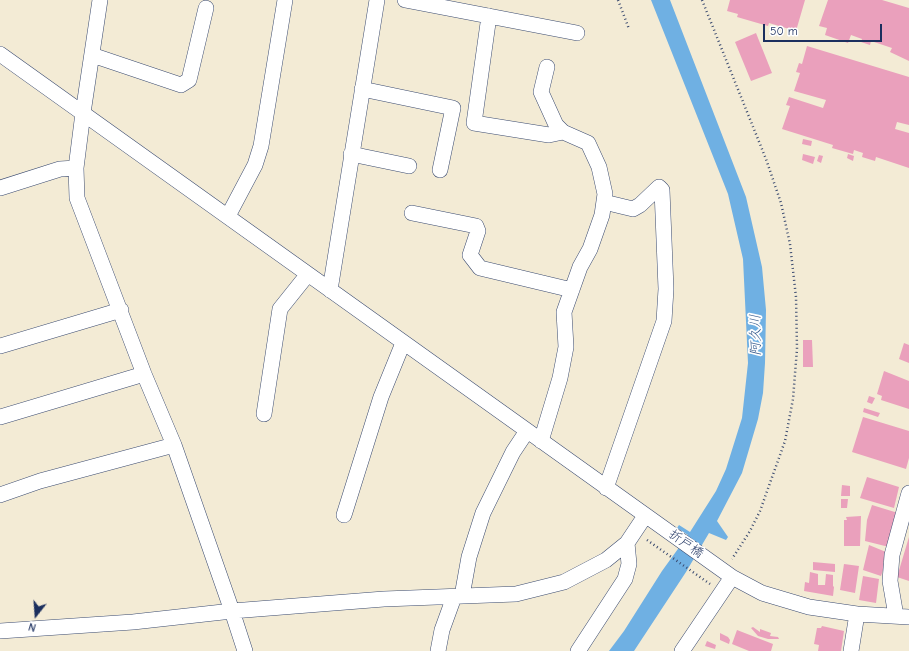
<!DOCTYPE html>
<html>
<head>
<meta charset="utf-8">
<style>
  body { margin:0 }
  #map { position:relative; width:909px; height:651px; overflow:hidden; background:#f3ebd5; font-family:"Comic Neue",sans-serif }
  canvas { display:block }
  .north { position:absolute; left:16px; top:595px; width:40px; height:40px; -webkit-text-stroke:3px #fff; paint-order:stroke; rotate:197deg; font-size:11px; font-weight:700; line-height:16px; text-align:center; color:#1b2f5e }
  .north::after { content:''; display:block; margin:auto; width:14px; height:18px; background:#1b2f5e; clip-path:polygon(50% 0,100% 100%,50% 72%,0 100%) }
  .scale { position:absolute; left:763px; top:24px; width:119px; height:18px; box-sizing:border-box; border:2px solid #1b2f5e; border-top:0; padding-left:5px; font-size:12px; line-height:14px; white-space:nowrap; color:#1b2f5e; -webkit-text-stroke:3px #fff; paint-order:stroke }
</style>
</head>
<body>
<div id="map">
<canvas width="909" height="651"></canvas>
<div class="north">N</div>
<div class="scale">50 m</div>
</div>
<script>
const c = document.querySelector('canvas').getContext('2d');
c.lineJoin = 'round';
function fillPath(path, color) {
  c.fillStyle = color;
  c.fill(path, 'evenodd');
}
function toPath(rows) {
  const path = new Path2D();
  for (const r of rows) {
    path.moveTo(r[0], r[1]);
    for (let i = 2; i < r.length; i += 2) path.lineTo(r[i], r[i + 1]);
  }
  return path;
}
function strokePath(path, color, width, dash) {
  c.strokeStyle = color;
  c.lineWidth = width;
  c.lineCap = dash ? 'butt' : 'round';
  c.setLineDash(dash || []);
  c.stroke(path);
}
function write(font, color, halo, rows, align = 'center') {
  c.font = font + ' "Comic Neue","Klee One",sans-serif';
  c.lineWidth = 3.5;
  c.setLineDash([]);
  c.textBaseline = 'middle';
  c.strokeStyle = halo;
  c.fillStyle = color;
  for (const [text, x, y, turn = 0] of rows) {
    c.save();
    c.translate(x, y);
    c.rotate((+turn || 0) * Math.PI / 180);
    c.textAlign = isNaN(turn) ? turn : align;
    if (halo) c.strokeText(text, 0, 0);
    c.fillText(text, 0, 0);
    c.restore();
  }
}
const water = toPath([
  [651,0,670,0,746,197,762,267,766,310,765,363,763,393,758,419,742,473,717,521,728,537,726,540,709,533,686,572,634,651,609,651,624,631,662,571,688,535,677,528,679,525,690,532,716,491,726,469,742,418,748,363,743,259,728,194]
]);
const building = toPath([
  [730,0,805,0,796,31,769,23,768,26,737,17,738,14,727,11],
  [828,0,882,0,909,8,909,61,890,52,892,48,871,41,870,45,861,42,862,39,851,35,848,43,825,35,827,28,819,26],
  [756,33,772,73,751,81,735,42],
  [807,46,909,77,909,125,897,122,895,129,909,133,909,168,876,157,875,161,862,157,863,153,854,150,853,154,832,148,833,145,782,129,790,106,786,105,789,97,823,108,826,100,794,91,800,73,796,72,799,63,802,64],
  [803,139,812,141,811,146,802,144],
  [803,154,815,157,813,164,802,160],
  [848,154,854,156,853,161,847,158],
  [819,155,823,156,821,163,817,161],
  [803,340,812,340,813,367,803,367],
  [904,343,909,345,909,363,899,359],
  [884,371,909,381,909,409,881,400,882,396,877,394],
  [869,396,875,398,872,404,867,402],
  [864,408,880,413,878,417,863,412],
  [863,417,909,431,909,458,906,469,852,452],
  [867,477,899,487,894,508,860,498],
  [842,485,850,486,850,496,841,496],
  [841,499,848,499,847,508,841,508],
  [872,505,898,513,889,547,865,541,867,520],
  [861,516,860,546,844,546,844,520,847,520,846,517],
  [909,537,909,581,897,577],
  [869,545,886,552,883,563,885,564,881,576,863,570],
  [813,562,835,564,835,572,813,570],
  [844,564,859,566,855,593,840,590],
  [810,572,818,574,818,585,825,585,826,574,833,575,833,586,834,587,833,596,804,591,805,582,809,583],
  [863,576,879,579,876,603,859,600],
  [822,626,844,631,841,651,818,651,819,645,814,644,817,628,821,628],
  [753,627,760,632,760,629,771,633,770,636,778,637,779,639,768,639,758,636,751,628],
  [737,630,773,644,771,651,749,651,732,644],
  [720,633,728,637,730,640,729,644,720,640],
  [707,641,716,645,715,649,705,646]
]);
const path = toPath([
  [618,0,629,29],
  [702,0,766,159,781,203,790,244,796,297,797,349,793,399,785,441,760,511,750,531,732,559],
  [647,540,710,584]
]);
const minor = toPath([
  [100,0,83,113,76,168,77,198,144,374,174,445,232,611,245,651],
  [405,0,577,33],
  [489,16,474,123,549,135,563,132],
  [0,54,732,577,762,593,809,607,857,614,909,617],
  [92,55,181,85,189,80,206,8],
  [362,89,453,108,440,170],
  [351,154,409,166],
  [0,188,60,169,76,168],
  [604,202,633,209,640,205,659,187,662,190,666,289,664,321,606,488],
  [412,213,476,226,478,231,470,255,480,268,572,290],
  [228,216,255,165,261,146,285,0],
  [330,290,377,0],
  [0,346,121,310],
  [264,414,280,309,308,274],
  [0,417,144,374],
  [541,441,560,378,566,347,564,312,580,267,590,249,602,215,605,194,599,167,588,143,563,132,556,125,541,92,547,67],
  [0,495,40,481,174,445],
  [344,515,381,397,403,343],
  [462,596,469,557,483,513,513,452,527,431],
  [896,616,890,581,892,555,909,493],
  [0,631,133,622,232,611,384,599,516,594,564,582,606,560,627,543,645,516],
  [438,651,442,630,454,597],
  [578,651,625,579,629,564,627,543],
  [682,651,732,577],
  [851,651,857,614]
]);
const streetNames = [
  ["折戸橋",686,544,35]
];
const waterNames = [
  ["阿久川",756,335,-91]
];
fillPath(water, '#6fb0e3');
fillPath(building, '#eaa0bc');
strokePath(minor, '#3b4b70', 16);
strokePath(path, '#3b4b70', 2.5, [1, 3]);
strokePath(minor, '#fff', 15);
write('13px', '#1b2f5e', '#fff', streetNames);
write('italic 14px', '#385c8d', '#fff', waterNames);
</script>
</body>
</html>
